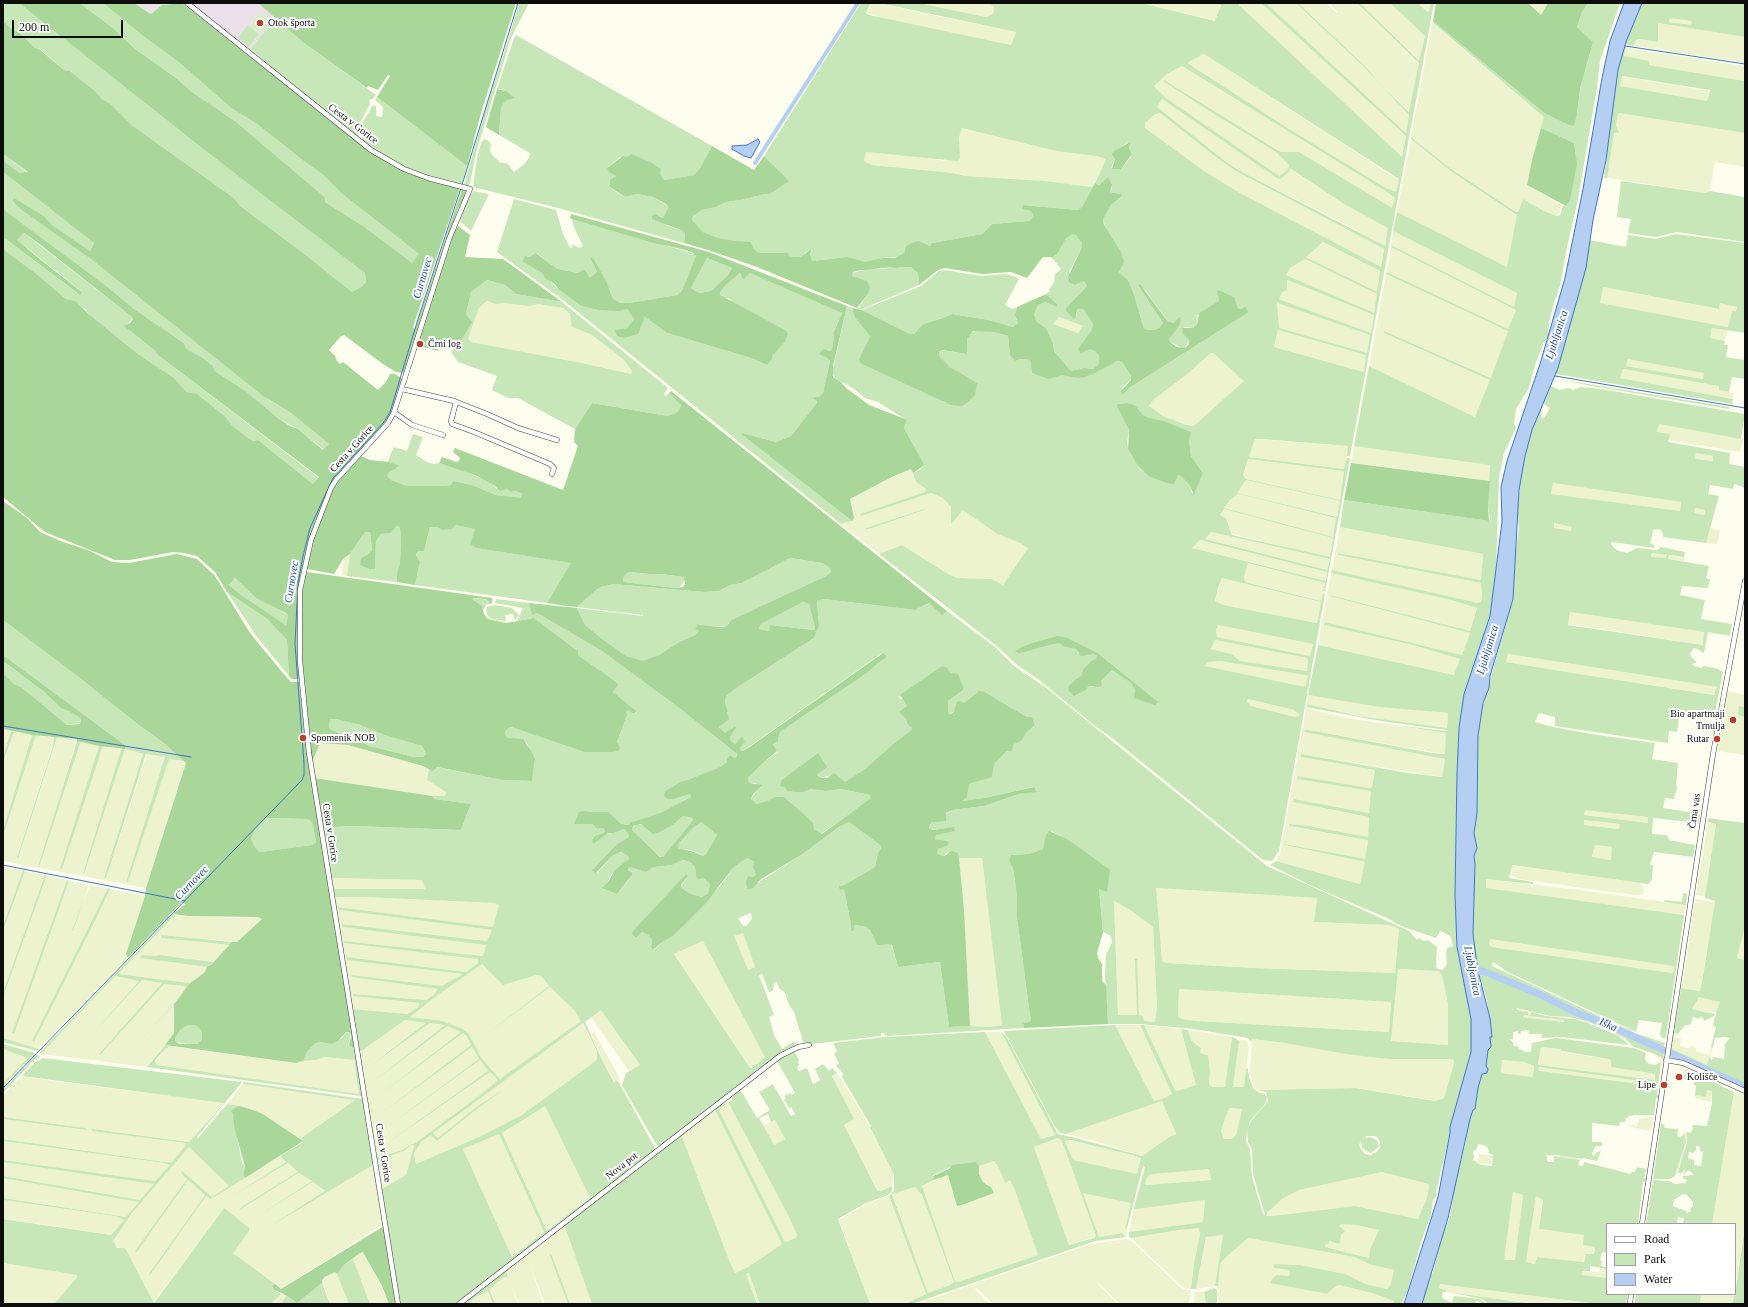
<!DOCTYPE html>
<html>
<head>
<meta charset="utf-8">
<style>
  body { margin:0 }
  #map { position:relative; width:1748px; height:1307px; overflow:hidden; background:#fefeee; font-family:"Times New Roman",serif }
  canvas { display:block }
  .frame { position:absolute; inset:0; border:4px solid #0d0d0d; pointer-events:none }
  .legend { position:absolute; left:1606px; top:1223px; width:130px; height:72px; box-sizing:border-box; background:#fff; border:1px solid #9e9e9e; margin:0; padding:5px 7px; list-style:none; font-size:12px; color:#0d0d0d }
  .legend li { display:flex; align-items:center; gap:8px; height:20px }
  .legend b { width:20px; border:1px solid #9e9e9e }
  .scale { position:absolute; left:12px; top:20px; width:111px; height:18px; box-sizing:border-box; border:2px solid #0d0d0d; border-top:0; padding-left:5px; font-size:12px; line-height:14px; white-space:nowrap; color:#0d0d0d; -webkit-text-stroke:3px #fff; paint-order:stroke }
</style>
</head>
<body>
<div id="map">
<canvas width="1748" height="1307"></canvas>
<div class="frame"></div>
<ul class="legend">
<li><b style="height:5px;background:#fff"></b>Road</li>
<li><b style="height:11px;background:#c7e7b9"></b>Park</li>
<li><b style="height:11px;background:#b5cff3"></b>Water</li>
</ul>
<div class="scale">200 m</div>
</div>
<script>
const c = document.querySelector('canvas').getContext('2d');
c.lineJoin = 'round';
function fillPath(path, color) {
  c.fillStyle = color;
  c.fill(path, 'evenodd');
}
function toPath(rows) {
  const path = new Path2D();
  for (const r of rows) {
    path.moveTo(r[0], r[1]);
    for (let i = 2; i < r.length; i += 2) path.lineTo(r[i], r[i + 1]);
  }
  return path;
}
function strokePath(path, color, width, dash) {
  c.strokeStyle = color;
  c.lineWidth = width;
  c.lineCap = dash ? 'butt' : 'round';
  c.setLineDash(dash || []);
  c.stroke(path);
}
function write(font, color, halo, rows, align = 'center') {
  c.font = font + ' "Times New Roman",serif';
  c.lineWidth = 4;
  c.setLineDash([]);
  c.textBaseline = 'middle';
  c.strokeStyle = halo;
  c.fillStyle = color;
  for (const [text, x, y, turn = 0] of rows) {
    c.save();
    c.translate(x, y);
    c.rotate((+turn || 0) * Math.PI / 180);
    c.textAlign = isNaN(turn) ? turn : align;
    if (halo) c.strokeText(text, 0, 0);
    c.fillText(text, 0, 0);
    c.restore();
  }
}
const industrial = toPath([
  [134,3,175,3,162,5,151,14],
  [182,3,258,3,276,18,250,49,238,47]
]);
const farmland = toPath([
  [879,3,932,15,1016,32,1011,45,888,20,866,13,870,4],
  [919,3,989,3,995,7,994,10,993,14,986,17],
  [1141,3,1214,3,1221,4,1216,21],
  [1239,3,1261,3,1406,136,1402,158,1239,5],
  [1266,3,1296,3,1363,66,1409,115,1406,133],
  [1298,3,1326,3,1337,13,1338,12,1329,3,1357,3,1407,52,1419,63,1410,112,1380,84,1366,67],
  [1360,3,1390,3,1425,36,1419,61],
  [1417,3,1431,3,1429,11,1428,12],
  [1528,3,1548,3,1541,15],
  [1670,17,1692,21,1691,26,1669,22],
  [1432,23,1545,118,1532,160,1527,185,1563,206,1557,216,1544,211,1523,199,1518,212,1516,212,1451,169,1411,137],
  [1658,23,1745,37,1745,63,1634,46,1635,41,1639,39,1658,42],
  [1626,48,1745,66,1745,81,1649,65,1649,62,1624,56],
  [1204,54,1399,180,1396,193,1386,188,1286,127,1186,63],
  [1182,66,1387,192,1395,198,1392,209,1299,152,1282,152,1164,80,1219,117,1276,152,1289,165,1288,169,1280,177,1272,171,1166,98,1154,86,1167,74],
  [1621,76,1710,91,1707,101,1619,86],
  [1162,99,1281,179,1290,169,1344,204,1389,228,1385,247,1343,223,1242,172,1226,162,1161,110,1157,107],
  [1160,113,1213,155,1236,171,1384,249,1380,267,1240,193,1204,171,1145,128,1145,123,1154,115],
  [1618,113,1745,133,1745,167,1715,162,1710,191,1706,193,1607,178,1609,155],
  [962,128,1056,151,1096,156,1106,159,1093,187,1045,181,965,176,953,173,872,165,864,161,865,152,919,156,944,161,959,145,960,132],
  [1411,139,1452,171,1518,215,1507,267,1397,212],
  [1393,231,1517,293,1514,307,1391,245],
  [1323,242,1380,271,1377,293,1306,257],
  [1391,247,1516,310,1508,329,1387,272],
  [1305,259,1378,294,1374,314,1286,275,1290,268],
  [1386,274,1508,331,1492,378,1384,331,1384,333,1422,350,1491,380,1475,417,1369,366],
  [1286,280,1374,315,1371,333,1281,300,1279,299,1282,293,1287,290],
  [1603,287,1718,309,1720,303,1737,306,1736,312,1732,311,1728,327,1599,303],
  [487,301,522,305,538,304,563,308,570,314,572,327,592,335,623,359,632,371,631,374,582,363,471,342,468,339,469,336,479,308],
  [1277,303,1370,335,1367,353,1278,328],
  [1059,317,1083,326,1078,333,1053,324],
  [1712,328,1728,330,1725,341,1710,338],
  [1278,330,1367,355,1364,372,1274,347],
  [1211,353,1213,353,1245,381,1195,425,1192,426,1184,424,1163,416,1148,406,1153,400,1185,376],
  [1628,358,1705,373,1703,379,1626,366],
  [1623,369,1720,386,1719,390,1734,393,1733,399,1620,378],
  [1659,424,1743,439,1740,452,1668,440,1669,434,1657,432],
  [1255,439,1349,446,1345,469,1249,457],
  [1354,446,1484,462,1490,465,1490,481,1351,463],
  [1696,453,1713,456,1713,461,1695,459],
  [1248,459,1345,471,1340,500,1246,479,1243,475],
  [911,468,916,482,926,489,925,492,860,514,861,516,931,493,943,498,951,507,951,523,963,510,997,534,1020,543,1029,548,1003,585,992,579,958,578,950,575,902,545,879,554,841,524,852,521,850,499],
  [924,509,924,510,866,530,866,528],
  [1246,480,1340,501,1337,517,1237,493],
  [1553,483,1681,502,1680,512,1551,494],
  [1237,494,1337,518,1333,537,1304,530,1333,538,1330,558,1232,534,1226,518,1220,515,1224,509,1277,523,1224,508,1230,500],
  [1694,508,1705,510,1705,515,1693,513],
  [1554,523,1572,527,1571,532,1554,528],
  [1340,527,1483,554,1481,580,1338,553,1338,555,1481,583,1482,594,1481,603,1461,600,1332,570],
  [1710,528,1720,530,1717,544,1706,543],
  [1211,532,1330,559,1327,570,1205,539],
  [1200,540,1327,572,1326,581,1192,548],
  [1652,553,1667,555,1666,558,1652,557],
  [350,554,347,576,342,575,343,559],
  [1669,555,1684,557,1684,562,1668,559],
  [1248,563,1325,583,1321,601,1245,582,1244,577],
  [1331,573,1451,600,1477,608,1470,631,1330,595,1330,596,1470,633,1462,655,1325,622,1325,625,1413,645,1461,659,1454,675,1318,645],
  [1222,577,1321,602,1317,623,1223,605,1215,601],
  [1570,612,1705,632,1703,645,1568,624],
  [1218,625,1313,644,1310,656,1217,637,1216,630],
  [1215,640,1307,658,1308,660,1307,671,1240,661,1211,649],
  [1508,654,1624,672,1717,687,1715,695,1554,670,1506,662],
  [1220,661,1308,675,1305,688,1205,666,1206,662],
  [1727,691,1745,695,1745,755,1717,751],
  [1308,695,1379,706,1448,713,1447,728,1369,718,1324,709,1307,704],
  [1248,699,1294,710,1300,715,1296,717,1251,706,1249,704],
  [1306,708,1346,718,1447,733,1445,754,1315,731,1305,732,1445,759,1442,777,1301,754,1301,757,1375,770,1372,787,1369,788,1297,779,1372,791,1370,813,1294,799,1317,807,1369,817,1368,838,1290,824,1291,827,1367,840,1368,841,1365,860,1286,844,1285,845,1365,862,1360,884,1276,861,1280,854],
  [3,729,11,731,3,757],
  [14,732,32,735,3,830,3,762],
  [36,735,54,738,54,740,17,858,57,737,77,739,39,867,81,741,99,746,61,869,103,746,121,750,121,751,83,873,84,874,125,749,143,754,104,878,106,878,147,754,166,757,126,881,128,882,169,758,186,763,146,888,3,861,3,836],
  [320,743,348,745,423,766,429,769,427,780,446,792,446,794,445,796,432,796,414,795,314,778,312,761,313,760],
  [1585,809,1648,817,1648,823,1584,815],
  [1584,820,1620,824,1619,829,1584,825],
  [1708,822,1716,823,1705,896,1696,895],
  [1595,845,1613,847,1611,860,1592,857],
  [982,857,1002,1022,1002,1025,990,1027,970,1026,964,909,959,858],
  [1511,865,1640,883,1644,888,1644,893,1642,895,1634,895,1519,879,1510,875],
  [3,867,23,870,3,926],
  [25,871,45,875,3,992,3,931],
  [47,875,67,880,12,1033,69,881,89,885,72,931,90,885,108,888,32,1041,34,1041,95,921,110,889,145,896,126,954,128,958,39,1049,3,1038,3,997],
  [330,878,423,880,425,889,332,889],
  [1486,879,1587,891,1686,905,1683,915,1510,892,1485,888],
  [1155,888,1317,898,1314,922,1389,925,1399,929,1395,973,1255,968,1167,963,1162,961],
  [333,897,364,897,494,903,499,905,493,927,338,907,339,910,492,930,488,941,343,924,341,925,342,927,486,944,483,956,344,941,362,945,478,958,478,963,467,972,356,958,347,959,464,974,442,986,378,978,351,977,438,989,438,991,426,1000,353,994,353,996,419,1003,418,1007,408,1014,352,1009],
  [1695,899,1715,902,1700,991,1682,988],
  [1114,901,1130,910,1153,927,1157,1006,1155,1023,1144,1021,1139,1015,1136,959,1137,1015,1118,1015],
  [175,915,241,918,258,917,262,919,237,942,162,935,192,941,230,945,214,962,188,958,142,955,141,958,207,967,204,973,190,983,118,974],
  [1745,927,1745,960,1737,958],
  [743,932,755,967,747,970,733,936],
  [1490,939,1671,965,1674,966,1674,970,1672,973,1492,947,1489,944],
  [703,941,766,1057,750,1068,674,954],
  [482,963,503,985,537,975,541,976,549,986,476,1042,550,987,575,1011,582,1021,500,1079,482,1059,469,1034,455,1026,410,1017,439,994],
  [1402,969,1438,970,1442,975,1448,1004,1448,1045,1391,1041,1398,970],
  [115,976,139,981,86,1041,142,980,162,983,99,1054,100,1055,164,983,185,986,187,989,129,1055,173,1006,174,1033,147,1067,41,1054],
  [1179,989,1391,1002,1389,1032,1196,1021,1182,1019,1178,1016],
  [1699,996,1720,1002,1717,1013,1692,1009],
  [601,1009,640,1065,629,1071,591,1017],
  [1522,1015,1524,1015,1564,1020,1564,1022,1529,1018],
  [405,1020,426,1023,368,1066,430,1023,445,1025,370,1084,447,1025,461,1032,373,1100,463,1033,471,1045,375,1118,472,1047,479,1059,376,1133,480,1060,489,1071,379,1150,490,1072,498,1080,480,1095,414,1144,412,1144,402,1150,378,1157,376,1155,359,1051,363,1050],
  [582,1023,597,1051,597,1059,594,1062,522,1115,481,1136,416,1164,414,1152,422,1141,431,1134,436,1141,442,1137,473,1112,507,1087,475,1108,438,1138,433,1133],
  [1115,1025,1140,1025,1172,1094,1162,1099,1154,1101],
  [1144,1025,1182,1029,1182,1033,1196,1085,1195,1086,1177,1091,1175,1090],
  [1188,1030,1232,1037,1225,1087,1213,1087,1209,1085,1210,1071,1208,1055,1200,1053,1198,1045,1191,1040],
  [594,1032,618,1075,619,1078,618,1081,615,1082,602,1060,591,1034],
  [985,1032,1001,1032,1055,1135,1041,1139],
  [1673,1037,1681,1039,1680,1046,1688,1048,1692,1046,1696,1048,1696,1051,1706,1054,1709,1055,1711,1047,1713,1047,1707,1065,1670,1048,1670,1041],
  [1239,1039,1247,1041,1249,1046,1244,1088,1233,1087],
  [1252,1039,1285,1043,1389,1059,1451,1059,1454,1060,1454,1063,1444,1098,1439,1101,1355,1088,1257,1090,1253,1085,1250,1071],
  [169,1046,296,1063,317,1060,324,1057,354,1060,359,1094,157,1065,155,1062],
  [1541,1047,1562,1049,1561,1052,1609,1059,1611,1061,1611,1067,1655,1074,1655,1080,1539,1065,1538,1064],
  [3,1049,29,1058,3,1084],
  [1502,1060,1524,1062,1534,1066,1533,1077,1501,1073],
  [1539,1067,1655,1083,1654,1086,1541,1071,1538,1070],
  [837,1073,865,1118,893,1173,892,1186,881,1191,877,1189,844,1125,854,1119,832,1076],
  [22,1076,59,1082,224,1102,189,1142,92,1129,92,1131,185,1143,187,1145,171,1163,3,1139,3,1119,87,1130,85,1128,3,1117,3,1095],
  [243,1084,355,1099,355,1100,300,1139,263,1114,250,1109,227,1104],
  [1707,1090,1712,1091,1711,1102,1695,1098,1695,1096],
  [1734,1092,1745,1096,1745,1226,1735,1287,1735,1224,1712,1224],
  [1162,1101,1176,1135,1169,1137,1142,1156,1095,1141,1066,1134],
  [728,1102,789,1217,797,1235,797,1238,785,1242,719,1110],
  [545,1105,590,1198,547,1231,502,1133],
  [714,1108,782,1244,748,1267,735,1273,729,1260,681,1134],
  [1229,1108,1242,1109,1236,1135,1232,1139,1224,1139,1221,1132],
  [1652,1117,1653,1118,1651,1131,1627,1126,1627,1125,1637,1126,1639,1119],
  [775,1120,785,1139,774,1145,763,1126],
  [499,1134,544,1232,512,1257,463,1149],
  [1058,1138,1061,1140,1066,1152,1096,1236,1069,1245,1034,1147],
  [1065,1140,1101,1147,1138,1157,1141,1158,1137,1175,1073,1160],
  [3,1141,164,1163,170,1165,155,1181,3,1160],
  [412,1145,414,1146,406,1175,380,1190,376,1161,404,1151],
  [189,1147,229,1186,212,1197,182,1172,181,1173,187,1179,135,1251,136,1253,188,1180,205,1195,149,1274,206,1196,211,1199,280,1156,286,1162,227,1199,288,1163,298,1172,238,1211,300,1173,312,1181,251,1219,313,1182,325,1192,264,1230,373,1165,383,1224,281,1289,233,1253,223,1209,153,1303,145,1285,120,1248,114,1245,113,1241,132,1213],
  [1479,1154,1493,1156,1492,1164,1478,1163],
  [994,1161,999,1168,1005,1183,1010,1179,1014,1188,1038,1255,958,1282,955,1281,952,1273,922,1186,948,1175,957,1205,963,1205,994,1193,989,1186,983,1182,978,1170,979,1166],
  [3,1162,142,1181,154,1184,140,1200,3,1176],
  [1209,1168,1211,1180,1145,1185,1147,1177,1152,1174],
  [1382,1172,1428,1184,1429,1186,1427,1198,1418,1219,1355,1206,1272,1216,1265,1215,1282,1199,1299,1190],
  [3,1178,134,1200,139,1202,126,1217,3,1198],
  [915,1187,922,1195,954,1282,953,1284,928,1293,892,1193],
  [1084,1192,1131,1203,1126,1225,1127,1237,1125,1237,1124,1233,1099,1237,1083,1193],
  [1513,1192,1523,1195,1515,1260,1503,1260],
  [889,1196,926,1294,905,1304,870,1304,839,1220,866,1204],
  [1536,1196,1543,1199,1539,1229,1584,1235,1595,1247,1594,1251,1592,1254,1586,1254,1583,1262,1537,1257,1535,1264,1526,1262],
  [3,1200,115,1216,124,1220,111,1235,14,1220,3,1219],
  [1205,1200,1203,1222,1129,1232,1134,1208],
  [564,1224,592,1304,570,1304,549,1253,568,1304,545,1304,531,1268,543,1304,519,1304,511,1285,518,1304,495,1304,489,1289,490,1286,504,1277,508,1277,506,1269],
  [1341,1224,1356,1225,1379,1230,1370,1249,1369,1258,1325,1247,1326,1244,1330,1241,1338,1244,1340,1243,1341,1235,1339,1226],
  [1195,1228,1199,1228,1200,1234,1194,1263,1191,1289,1186,1289,1180,1285,1131,1238],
  [1223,1235,1215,1286,1196,1289,1206,1237],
  [1248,1238,1338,1254,1354,1257,1372,1265,1394,1270,1390,1286,1387,1289,1366,1284,1345,1274,1300,1265,1275,1264,1278,1269,1288,1270,1290,1272,1289,1277,1271,1283,1327,1294,1336,1286,1339,1285,1372,1293,1394,1301,1394,1304,1219,1304,1217,1285,1220,1265,1223,1260],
  [1127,1239,1134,1243,1181,1288,1191,1291,1189,1304,1120,1304,1095,1280,1117,1304,993,1304,977,1288,975,1289,989,1304,916,1304,1091,1244],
  [360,1252,363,1252,367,1257,389,1304,370,1304,353,1259],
  [3,1263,77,1275,77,1277,54,1304,3,1304],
  [1600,1269,1607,1269,1607,1278,1582,1275,1582,1271,1599,1272],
  [337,1272,343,1287,349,1304,330,1304,322,1280,332,1273],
  [749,1273,760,1304,757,1304,746,1274],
  [1439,1284,1456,1285,1598,1304,1540,1304,1454,1294,1446,1292,1446,1290,1438,1288],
  [488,1291,493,1304,470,1304,470,1302,482,1293],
  [1195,1292,1204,1292,1206,1304,1193,1304],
  [282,1293,286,1296,281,1304,271,1304],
  [1701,1294,1734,1294,1732,1304,1700,1304]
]);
const green = toPath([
  [3,3,19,3,36,16,207,152,355,264,365,273,366,282,361,287,352,292,302,252,240,206,234,198,133,126,111,104,102,99,95,91,70,71,64,70,40,49,35,48,20,33,14,32,3,21],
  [80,3,103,3,143,36,180,63,231,108,257,124,305,162,322,174,341,193,419,254,417,258,412,263,408,261,363,226,325,202,314,188,235,121,192,92,176,78,134,48,113,28],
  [519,3,529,3,511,38,476,153,470,184,468,186,464,185,484,114,510,34],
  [861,3,872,3,870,4,866,13,869,15,1011,45,1016,32,879,3,919,3,986,17,993,14,994,10,994,7,989,3,1141,3,1215,21,1221,5,1214,3,1239,3,1239,5,1402,157,1406,136,1261,3,1266,3,1406,133,1409,115,1363,66,1296,3,1298,3,1366,67,1380,84,1409,112,1419,63,1357,3,1360,3,1419,61,1425,36,1390,3,1417,3,1428,12,1429,11,1431,3,1434,3,1350,456,1347,456,1348,446,1261,439,1255,439,1249,457,1344,469,1347,458,1350,458,1325,591,1323,591,1325,583,1248,563,1244,577,1245,582,1321,601,1323,593,1325,594,1279,851,1272,861,1263,860,1112,738,1094,725,1038,679,1017,665,998,647,879,554,902,545,950,575,958,578,992,579,1003,585,1028,548,1020,543,997,534,963,510,951,524,951,507,943,498,931,493,861,516,860,514,925,492,926,489,916,482,913,473,921,469,924,464,904,428,907,421,905,419,878,402,865,398,853,388,836,379,832,373,847,306,852,308,855,318,870,336,859,359,861,363,942,400,945,403,977,383,963,376,943,362,940,357,940,350,967,354,967,339,969,334,977,330,993,332,1008,336,1010,356,1015,361,1021,359,1030,360,1032,373,1041,375,1069,375,1078,378,1117,361,1122,362,1131,376,1131,379,1122,388,1123,395,1129,388,1249,312,1245,306,1241,309,1238,308,1234,297,1219,290,1218,295,1219,301,1197,315,1197,324,1193,328,1185,327,1182,330,1189,340,1185,348,1182,348,1170,342,1169,339,1179,317,1174,323,1170,323,1168,322,1146,291,1139,285,1163,323,1159,328,1154,330,1149,330,1144,329,1134,294,1128,280,1119,272,1123,262,1113,239,1107,232,1103,220,1106,214,1111,205,1120,198,1121,194,1110,192,1112,187,1107,178,1099,185,1095,183,1106,159,1096,156,1056,151,962,128,959,138,960,158,958,161,866,152,864,161,872,165,953,173,965,176,1045,181,1093,187,1082,207,1078,210,1023,205,1023,209,1030,211,1033,214,1032,218,1029,221,992,224,982,234,932,243,930,246,919,241,906,246,904,253,898,257,882,258,870,262,861,262,847,257,812,261,810,254,812,249,806,252,802,257,793,258,789,256,788,253,759,253,753,248,718,238,703,232,691,220,696,213,702,210,716,207,726,202,741,200,765,194,770,194,788,181,764,156],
  [1204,54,1399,179,1396,192,1386,188,1286,127,1187,63],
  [1182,66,1387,192,1395,198,1392,208,1299,152,1281,152,1164,80,1163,81,1219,117,1276,152,1289,165,1288,169,1280,176,1272,171,1166,98,1154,86,1167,74],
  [1162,99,1277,178,1281,179,1291,169,1344,204,1388,228,1385,246,1242,172,1226,162,1161,110,1157,107],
  [1160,113,1213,155,1236,171,1384,249,1381,267,1240,193,1204,171,1145,128,1145,123,1154,115],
  [1128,142,1131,143,1129,148,1132,154,1130,158,1121,169,1111,168,1120,148],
  [1323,242,1380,271,1377,292,1306,257],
  [1305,259,1377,294,1374,313,1286,275,1290,268],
  [1287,280,1374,315,1371,333,1281,300,1279,299,1282,293,1287,290],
  [1277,303,1370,335,1367,353,1279,328],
  [1278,330,1366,355,1364,372,1274,347],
  [1211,353,1213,353,1244,381,1195,425,1192,426,1184,424,1163,416,1149,406,1153,400,1185,376],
  [1127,403,1135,405,1143,415,1147,417,1164,421,1190,432,1189,440,1191,456,1203,473,1194,494,1192,493,1190,486,1181,476,1178,475,1170,484,1141,470,1137,465,1131,455,1127,444,1129,430,1118,406,1118,404],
  [1248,459,1344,471,1340,500,1246,479,1243,475],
  [1246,480,1340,501,1337,517,1237,493],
  [1238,494,1336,518,1333,537,1224,508,1230,500],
  [1224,509,1333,538,1330,557,1232,535,1226,518,1220,515],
  [1211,532,1330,559,1327,570,1205,539],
  [1200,540,1327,572,1326,581,1192,548],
  [1222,578,1321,602,1317,623,1223,605,1215,601,1218,588],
  [1218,625,1313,644,1310,656,1217,637,1216,630],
  [1068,638,1096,652,1155,705,1135,690,1131,683,1112,670,1096,686,1092,687,1076,679,1081,676,1083,669,1090,662,1096,658,1097,656,1094,654,1078,653,1076,649,1065,647,1058,643,1036,649,1016,652,1026,645],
  [1215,640,1307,658,1308,660,1307,671,1240,661,1231,654,1211,649],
  [1220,661,1306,675,1308,675,1305,687,1205,666,1207,662],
  [1248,699,1294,710,1300,715,1296,717,1251,706,1247,701],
  [1588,3,1620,3,1600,61,1597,88,1578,199,1566,252,1560,286,1554,303,1549,322,1548,337,1544,342,1535,365,1529,388,1516,409,1514,423,1516,428,1504,453,1499,477,1496,574,1490,616,1464,694,1459,728,1457,774,1455,895,1457,947,1471,1018,1471,1052,1450,1127,1450,1133,1436,1192,1437,1195,1433,1200,1431,1215,1422,1239,1407,1293,1401,1304,1394,1304,1394,1301,1372,1293,1339,1285,1336,1286,1327,1294,1270,1283,1272,1279,1277,1275,1289,1276,1290,1272,1288,1270,1274,1268,1273,1266,1275,1264,1300,1265,1345,1274,1366,1284,1387,1289,1390,1286,1394,1270,1372,1265,1354,1257,1338,1254,1248,1238,1223,1260,1220,1265,1218,1286,1215,1286,1223,1235,1206,1237,1196,1289,1191,1289,1194,1263,1200,1234,1199,1228,1180,1230,1131,1238,1129,1237,1129,1232,1203,1222,1205,1200,1135,1209,1134,1208,1145,1167,1143,1166,1127,1228,1125,1229,1126,1225,1131,1203,1083,1193,1099,1237,1123,1233,1125,1237,1095,1241,912,1304,905,1304,926,1294,889,1196,894,1191,894,1174,893,1173,870,1127,871,1126,842,1077,843,1073,836,1066,839,1063,834,1054,837,1051,833,1043,885,1037,985,1032,1041,1139,1055,1135,1001,1032,1006,1036,1058,1134,1076,1138,1142,1156,1169,1137,1176,1134,1162,1101,1066,1134,1060,1133,1055,1127,1004,1031,1115,1025,1154,1101,1162,1099,1172,1094,1140,1025,1144,1025,1175,1090,1177,1091,1196,1085,1182,1033,1182,1029,1188,1030,1191,1040,1201,1048,1200,1053,1208,1055,1210,1071,1209,1085,1213,1087,1225,1087,1232,1037,1235,1038,1239,1041,1233,1087,1244,1087,1246,1069,1248,1068,1249,1077,1253,1088,1258,1092,1265,1094,1267,1099,1265,1104,1250,1121,1246,1135,1246,1141,1250,1149,1252,1177,1263,1214,1265,1215,1253,1174,1252,1149,1248,1142,1247,1131,1251,1121,1268,1101,1266,1092,1257,1090,1355,1088,1435,1101,1444,1098,1454,1063,1454,1060,1451,1059,1389,1059,1346,1054,1285,1043,1252,1039,1251,1042,1248,1038,1194,1029,1139,1024,1108,1024,1105,975,1106,955,1112,942,1111,936,1103,932,1099,889,1107,891,1079,848,1066,838,1051,831,1043,849,1029,854,1011,855,1009,860,1013,869,1016,888,1017,904,1017,918,1030,1015,1031,1021,1023,1023,1024,1028,887,1036,885,1035,884,1033,881,1033,881,1036,804,1045,794,1012,789,1005,785,993,779,988,777,982,774,983,773,991,769,992,762,974,759,975,774,1015,769,1017,774,1035,782,1049,793,1042,795,1042,795,1046,660,1147,656,1144,622,1085,626,1073,640,1065,601,1010,585,1022,602,1060,614,1082,618,1081,656,1150,457,1304,400,1304,380,1190,406,1175,414,1146,412,1145,404,1151,376,1161,376,1155,378,1157,383,1156,402,1150,412,1144,414,1144,480,1095,498,1080,490,1072,378,1150,488,1071,480,1060,376,1134,479,1059,472,1047,375,1118,471,1045,466,1036,463,1033,373,1100,461,1032,447,1026,370,1084,445,1025,430,1023,368,1067,426,1023,405,1020,363,1050,359,1051,352,1009,408,1014,418,1007,419,1003,353,996,353,994,426,1000,433,995,438,989,351,977,351,975,442,986,463,974,347,960,347,957,466,972,478,963,478,959,344,943,344,941,483,956,486,945,342,927,342,924,487,941,492,930,339,910,338,907,493,927,499,905,494,903,364,897,333,897,332,889,425,889,422,880,330,878,321,824,333,827,354,826,461,830,471,804,434,799,432,796,445,796,446,792,427,780,429,769,433,770,436,767,502,780,532,781,535,759,533,754,530,751,527,743,508,738,506,736,505,732,507,729,511,727,584,752,612,752,617,746,617,742,627,715,626,712,628,710,634,714,636,712,613,692,619,684,578,655,577,651,574,648,534,618,517,621,523,608,495,603,496,599,529,603,532,614,537,613,602,651,683,711,737,754,737,757,734,758,730,755,727,762,720,767,688,781,680,782,665,791,674,799,690,794,691,797,660,813,627,825,584,811,575,824,592,824,597,829,603,828,605,831,603,833,599,834,614,833,624,829,627,832,629,836,626,839,617,844,593,869,597,873,613,855,621,852,628,856,629,859,610,876,608,882,601,888,617,894,629,880,630,872,628,868,629,867,646,872,654,867,672,865,683,860,690,862,694,866,696,871,696,877,703,878,710,884,708,893,702,897,689,893,681,889,681,886,688,876,686,875,631,933,636,938,642,932,648,935,652,940,651,947,654,950,661,943,673,936,721,885,732,869,742,861,748,858,754,862,753,867,756,875,752,877,756,884,801,855,839,827,849,822,880,845,881,848,878,853,875,867,844,885,840,885,844,889,851,925,851,931,855,925,866,927,870,930,876,943,889,943,892,946,898,967,940,962,949,1027,970,1026,990,1027,1002,1025,982,858,959,858,958,853,946,853,944,856,940,855,937,853,937,849,947,846,946,842,939,841,935,839,935,836,942,832,952,830,947,828,931,830,929,828,932,822,952,810,984,806,1019,794,1037,791,1033,787,984,798,962,801,965,797,969,784,987,778,994,764,1007,751,1010,751,1013,745,1021,740,1025,734,1035,725,1032,717,1027,717,985,692,978,692,950,714,948,712,948,701,963,690,959,676,951,673,942,666,898,697,900,699,904,699,906,703,907,706,900,712,905,718,908,725,912,728,911,730,893,744,866,768,845,782,832,775,821,778,817,775,823,770,823,762,818,753,782,781,787,791,794,792,804,792,812,789,826,791,841,789,870,795,872,798,821,834,814,829,810,820,784,797,775,797,767,801,757,804,751,799,758,789,762,787,756,783,749,783,748,778,763,763,777,752,773,744,780,732,867,673,878,663,887,657,882,653,743,751,740,750,740,748,745,742,741,738,734,744,730,740,730,737,734,726,725,734,719,727,728,711,725,702,726,696,738,687,814,638,819,626,817,601,824,599,915,610,930,603,942,614,947,611,995,647,1014,666,1045,687,1267,866,1409,931,1417,940,1419,938,1424,941,1428,940,1437,947,1436,966,1438,969,1442,970,1446,966,1447,964,1446,953,1447,948,1453,946,1451,937,1447,934,1440,931,1436,938,1401,926,1387,918,1312,886,1270,865,1276,861,1360,884,1365,862,1285,845,1285,844,1365,859,1368,841,1367,840,1289,826,1289,824,1308,826,1368,837,1369,817,1293,802,1294,799,1369,813,1371,791,1297,779,1297,776,1369,788,1372,787,1375,770,1301,757,1301,754,1408,773,1442,777,1445,759,1304,732,1305,730,1315,731,1432,753,1445,754,1446,733,1394,725,1446,731,1447,730,1381,721,1306,707,1307,704,1358,716,1447,728,1448,713,1380,707,1308,695,1318,645,1454,675,1460,659,1413,645,1324,625,1325,622,1462,655,1470,633,1330,596,1330,595,1470,631,1477,608,1451,600,1331,573,1332,570,1478,603,1481,602,1482,594,1481,583,1338,555,1338,553,1481,580,1483,554,1340,527,1344,500,1489,521,1490,519,1488,505,1490,465,1354,446,1369,366,1475,417,1490,380,1384,333,1384,331,1491,378,1508,331,1386,274,1387,272,1508,329,1516,310,1391,247,1391,245,1514,307,1517,293,1393,231,1397,212,1507,267,1517,215,1451,171,1411,139,1411,137,1451,169,1516,212,1518,212,1523,199,1544,211,1557,216,1560,215,1563,206,1566,206,1576,157,1574,143,1541,128,1544,117,1433,23,1433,21,1544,113,1568,125,1574,126,1577,115,1580,89,1593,42,1577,27,1582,12],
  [1156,888,1317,898,1314,922,1389,925,1399,929,1395,973,1255,968,1167,963,1162,961],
  [1114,901,1130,910,1153,927,1157,1006,1155,1022,1144,1021,1143,1016,1139,1015,1137,959,1135,959,1137,1015,1118,1015],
  [751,913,752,919,746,926,743,926,738,918],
  [743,933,755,967,748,970,734,936],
  [703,941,765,1057,753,1067,750,1068,674,954],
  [482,964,503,985,537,975,541,976,549,986,476,1042,550,987,575,1011,581,1021,500,1079,482,1059,469,1034,463,1029,442,1021,410,1017,439,994],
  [1402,969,1438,971,1442,975,1448,1004,1448,1045,1391,1041,1398,970],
  [1179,989,1391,1002,1389,1032,1196,1021,1182,1019,1178,1016],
  [583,1023,597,1051,597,1059,594,1062,522,1115,481,1136,416,1164,414,1153,422,1141,431,1135,437,1141,442,1137,473,1112,507,1087,475,1108,438,1138,433,1133],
  [545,1106,590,1198,547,1231,502,1133],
  [1229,1108,1242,1109,1236,1135,1232,1139,1224,1139,1221,1131],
  [499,1134,544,1232,512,1257,463,1149],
  [1366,1136,1376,1136,1380,1142,1380,1147,1377,1152,1371,1155,1365,1154,1361,1149,1359,1145,1361,1141,1362,1148,1370,1153,1374,1151,1379,1146,1377,1140,1370,1137,1365,1138],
  [1058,1138,1061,1140,1066,1152,1096,1236,1094,1238,1069,1245,1034,1147],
  [1070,1140,1132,1155,1141,1158,1137,1174,1073,1160,1065,1141],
  [994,1161,999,1168,1005,1183,1010,1180,1014,1188,1038,1255,958,1282,955,1281,952,1273,922,1186,934,1180,933,1175,950,1167,976,1162,979,1166],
  [1209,1169,1211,1180,1145,1185,1147,1177,1152,1174],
  [1382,1172,1428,1184,1429,1186,1427,1198,1418,1219,1355,1206,1272,1216,1266,1216,1267,1213,1282,1199,1299,1190],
  [915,1187,922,1195,954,1282,950,1285,928,1293,892,1194],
  [1341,1224,1356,1225,1379,1230,1370,1249,1369,1258,1325,1247,1326,1244,1328,1244,1330,1241,1338,1244,1340,1243,1341,1235,1345,1231,1339,1226],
  [1639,3,1745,3,1745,37,1658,23,1658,42,1639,39,1635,41,1634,46,1625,44],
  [1670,18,1692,21,1691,25,1669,22],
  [276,18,304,43,376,95,373,99,371,99,369,100,370,104,359,125,358,138,250,49],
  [248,25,259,34,249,47,238,38],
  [516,35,712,146,700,168,694,175,664,180,649,162,632,154,626,157,620,157,607,168,616,176,610,187,616,192,625,197,637,194,653,197,670,207,663,218,658,215,666,225,683,231,685,234,684,243,558,208,473,187,477,158,481,143,484,139,489,141,491,144,490,151,492,155,500,162,508,164,514,172,524,164,529,158,530,153,499,135,501,109,503,104,508,100,514,98,502,89,497,89,514,38],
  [1625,47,1626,48,1624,56,1649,61,1649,65,1745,81,1745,133,1618,113,1616,125,1619,133,1614,133,1607,178,1604,178,1619,59],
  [1622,76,1710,90,1710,91,1707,101,1620,86],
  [377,97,467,166,462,184,413,171,377,152,362,142,362,123,373,105,376,107,376,116,382,117,383,107,375,100],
  [3,154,28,173,20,173,3,161],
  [3,172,94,243,90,251,51,224,45,217,23,211,92,260,253,388,269,400,291,413,329,444,324,450,298,429,279,419,247,392,221,375,215,371,213,366,203,358,186,350,184,343,134,309,109,288,3,209],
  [1621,181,1706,193,1710,191,1745,197,1745,242,1677,232,1656,237,1628,233,1631,219,1617,217],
  [473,191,489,194,471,231,461,222,460,219,462,210],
  [514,199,556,210,563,234,570,248,573,247,572,244,579,248,583,246,574,227,572,219,574,219,695,254,696,257,695,263,681,292,677,295,629,303,621,303,613,299,609,288,590,258,597,272,590,279,584,269,578,273,558,269,549,263,537,253,529,257,525,257,523,260,523,262,542,273,558,289,581,306,598,310,627,309,634,319,627,328,617,331,625,338,637,334,645,317,667,333,751,358,767,365,771,356,785,342,788,334,787,331,738,306,728,298,722,298,719,295,720,292,726,285,740,273,741,276,750,273,757,275,842,313,833,334,834,336,832,349,830,351,825,350,820,354,827,358,830,361,823,393,817,400,816,404,791,436,776,442,742,433,741,434,852,521,841,524,563,300,497,252],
  [24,233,132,317,133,318,127,325,130,331,154,350,159,356,319,478,313,484,258,440,252,441,249,439,232,425,225,416,197,394,186,393,174,378,138,354,90,315,85,309,66,299,38,275,3,249,3,237,77,293,82,292,17,240],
  [1072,234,1076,234,1082,243,1081,249,1069,272,1075,285,1084,281,1087,286,1066,308,1077,316,1077,310,1079,309,1083,309,1093,324,1091,331,1083,344,1095,351,1099,356,1099,364,1093,369,1084,368,1071,371,1054,351,1053,343,1046,328,1037,322,1034,315,1038,305,1045,302,1057,307,1058,305,1046,294,1050,291,1049,289,1054,283,1055,274,1061,269,1052,258,1058,253,1066,237],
  [1059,317,1083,326,1078,333,1053,324],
  [1676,234,1745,243,1745,333,1712,328,1710,338,1725,341,1724,345,1728,345,1726,357,1745,360,1745,379,1732,377,1729,392,1719,390,1719,386,1623,369,1620,378,1733,399,1732,404,1556,374,1589,240,1626,247,1628,235,1656,239],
  [1603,287,1719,309,1720,303,1737,307,1736,311,1732,311,1728,327,1600,303],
  [1628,359,1704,373,1703,379,1626,366],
  [707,258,732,268,728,275,711,291,699,293,691,288],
  [892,267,911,267,916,270,918,273,919,285,862,309,858,309,867,295,860,279,852,276,852,273,869,269,881,269],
  [945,270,981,276,1006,274,1016,277,1019,279,1005,305,1012,309,1017,307,1015,315,1018,323,1016,325,1013,327,989,320,952,314,943,318,923,324,914,334,910,334,862,310,921,286,939,271],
  [487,280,505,285,516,294,562,302,668,388,664,394,666,396,669,393,678,401,681,405,679,410,675,413,668,416,592,403,575,429,518,398,508,398,492,390,497,376,458,362,451,352,453,349,449,346,450,341,459,344,471,292],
  [487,301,496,304,504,303,529,306,538,304,563,308,570,314,572,327,592,335,623,359,632,371,631,374,582,363,471,342,468,339,469,336,479,308],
  [1556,379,1588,384,1729,407,1729,409,1592,386],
  [1549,385,1560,390,1568,388,1573,390,1581,387,1601,389,1745,414,1741,439,1659,424,1657,432,1670,434,1668,442,1730,453,1729,464,1745,467,1745,488,1735,484,1734,484,1733,489,1710,485,1708,494,1719,496,1706,543,1663,537,1663,534,1661,530,1658,529,1653,530,1652,536,1650,543,1654,545,1654,548,1612,542,1611,544,1614,548,1619,551,1627,553,1637,548,1657,550,1661,547,1685,552,1684,557,1669,555,1668,559,1709,566,1706,578,1710,579,1708,588,1682,586,1680,595,1705,600,1701,619,1732,624,1730,636,1708,632,1704,653,1696,648,1693,649,1690,654,1691,657,1697,662,1692,664,1692,665,1701,668,1704,666,1718,669,1723,672,1714,718,1680,713,1677,732,1669,731,1668,743,1555,726,1555,717,1539,713,1535,722,1553,727,1591,734,1655,743,1652,759,1678,763,1676,785,1677,788,1674,799,1665,798,1663,808,1700,814,1699,823,1653,818,1652,834,1667,835,1669,840,1695,845,1693,857,1654,852,1650,864,1653,865,1652,877,1651,881,1648,884,1512,865,1509,878,1533,882,1533,884,1486,879,1486,888,1684,915,1666,1038,1662,1038,1660,1034,1662,1023,1639,1020,1636,1032,1508,972,1493,962,1492,966,1635,1033,1665,1043,1663,1048,1536,991,1479,969,1475,950,1473,934,1475,863,1474,856,1477,848,1474,833,1477,814,1478,736,1482,709,1513,599,1515,555,1519,529,1517,513,1521,473,1532,427,1540,408,1542,410,1541,417,1544,418,1550,408,1542,403],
  [1696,453,1713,456,1713,461,1695,459],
  [1553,483,1681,502,1680,511,1551,494],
  [1695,508,1705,510,1705,515,1694,513],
  [1554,523,1572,527,1571,531,1554,528],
  [1652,553,1667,555,1666,558,1652,557,1651,556],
  [1570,612,1704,632,1703,645,1568,625],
  [1508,654,1624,672,1717,687,1714,695,1554,670,1506,662],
  [1585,810,1648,817,1648,823,1584,815],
  [1584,820,1620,824,1619,829,1584,825],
  [1595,845,1612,847,1611,860,1592,857],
  [1490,939,1674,966,1674,970,1672,973,1492,947,1489,944],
  [413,434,423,437,416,455,427,462,434,464,439,463,453,466,490,482,494,485,496,489,506,489,511,492,516,491,522,494,522,496,521,498,517,498,496,495,472,485,453,481,451,485,441,486,415,487,407,486,391,480,387,476,387,473,396,469,398,465,388,462,391,453,394,447,407,451],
  [924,509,924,510,866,530,866,528],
  [455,525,476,529,470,544,476,548,572,563,547,603,415,585,420,562,416,555,418,551,424,551,430,527],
  [397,526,399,526,401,534,400,563,397,573,397,582,347,576,350,554,363,535,366,532,370,532,372,550,368,554,361,558,364,566,369,569,375,569,376,541,381,534,391,533],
  [790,558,822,563,829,567,831,572,826,576,731,620,727,626,715,626,699,631,695,635,679,642,659,655,642,662,626,656,601,638,585,625,577,608,643,616,643,615,577,607,596,590,601,587,614,584,704,592,719,591,730,585,742,583],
  [629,572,650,574,661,574,684,577,685,580,680,587,676,588,623,582,624,576],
  [235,578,256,598,264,600,288,615,286,625,241,595,229,585],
  [227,592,266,618,287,640,289,676,257,637],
  [474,598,488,600,490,604,487,604,482,611,481,606,473,602],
  [803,602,809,604,815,628,814,630,770,625,769,631,759,629,761,624],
  [495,605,512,608,519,615,515,620,513,614,505,615,506,621,491,619,488,616,486,610,487,607],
  [3,620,76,675,140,726,164,743,184,761,169,759,128,882,126,882,165,757,146,754,106,878,104,878,143,754,125,749,84,874,83,873,121,750,125,745,3,655],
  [3,661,43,691,62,709,67,710,81,719,80,723,67,725,21,687,14,684,3,673],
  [1739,706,1745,707,1745,717,1738,715],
  [330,719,335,719,360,725,384,735,422,746,426,754,423,757,414,757,370,746,332,730,329,728],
  [11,731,14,732,3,762,3,757],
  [32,735,36,735,3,836,3,830],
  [54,736,57,737,18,858,17,858,53,746],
  [77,741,81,741,39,867,38,867],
  [99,746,103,746,62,869,60,869],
  [683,816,692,818,693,820,663,857,661,857,655,852,632,830,633,827,637,824,645,826,674,824],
  [266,818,307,819,311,821,313,826,316,842,312,845,260,852,255,847,251,839,255,829],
  [1708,818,1745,823,1745,927,1737,958,1745,960,1745,1085,1704,1065,1670,1050,1670,1048,1707,1065,1710,1055,1711,1061,1713,1057,1724,1059,1725,1044,1730,1038,1725,1037,1715,1038,1713,1047,1711,1047,1716,1027,1713,1026,1714,1020,1720,1002,1699,997,1692,1009,1715,1014,1714,1016,1704,1021,1703,1018,1700,1017,1699,1019,1693,1017,1692,1019,1691,1024,1684,1026,1678,1034,1674,1033,1681,988,1700,991,1704,970,1715,901,1705,898,1705,896,1716,824,1708,822],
  [701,822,717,835,706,854,703,856,694,851,678,848,679,843,693,828],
  [23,870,25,871,3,931,3,926],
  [45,875,47,875,3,997,3,992],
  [67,880,69,881,14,1034,12,1033],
  [89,885,73,931,72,931],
  [108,888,110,889,95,921,34,1042,32,1041],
  [1685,893,1687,894,1686,905,1664,902,1665,900,1682,902,1683,894],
  [173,914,175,915,118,974,190,983,187,989,185,986,164,984,100,1055,99,1054,162,983,142,980,86,1041,139,981,115,976,41,1054,39,1053],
  [162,935,193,938,232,942,230,945,161,938],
  [142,955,157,956,159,955,214,962,207,967,140,958],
  [1481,972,1532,994,1537,994,1576,1014,1583,1016,1626,1035,1662,1052,1664,1056,1663,1059,1657,1055,1632,1046,1625,1038,1589,1022,1569,1017,1550,1016,1517,1008,1517,1010,1529,1012,1528,1014,1530,1015,1531,1012,1546,1016,1574,1019,1588,1023,1619,1036,1629,1045,1562,1037,1541,1038,1542,1034,1529,1034,1528,1030,1521,1031,1521,1034,1518,1034,1518,1031,1513,1032,1513,1039,1509,1039,1513,1042,1513,1046,1517,1046,1521,1050,1523,1050,1524,1052,1531,1052,1532,1043,1556,1038,1634,1048,1646,1053,1645,1056,1646,1061,1649,1064,1655,1065,1661,1062,1657,1095,1659,1095,1659,1098,1656,1098,1654,1115,1633,1115,1626,1118,1625,1122,1620,1122,1619,1126,1592,1123,1592,1142,1602,1142,1602,1146,1596,1146,1593,1151,1592,1155,1594,1156,1597,1152,1601,1151,1597,1161,1583,1158,1583,1159,1555,1155,1545,1155,1547,1156,1547,1161,1550,1162,1554,1162,1554,1156,1562,1157,1580,1160,1578,1165,1583,1166,1584,1162,1631,1174,1632,1172,1635,1172,1637,1167,1646,1169,1644,1178,1647,1178,1646,1181,1643,1182,1638,1224,1607,1224,1607,1253,1602,1252,1600,1260,1602,1261,1601,1266,1607,1267,1607,1269,1590,1266,1590,1271,1582,1271,1582,1275,1607,1278,1607,1294,1628,1294,1626,1304,1598,1304,1440,1284,1439,1288,1446,1290,1446,1292,1443,1292,1442,1298,1452,1303,1454,1296,1479,1299,1487,1304,1482,1304,1482,1303,1476,1301,1475,1304,1421,1304,1427,1279,1433,1272,1442,1237,1450,1217,1454,1189,1466,1141,1465,1139,1470,1119,1476,1104,1478,1088,1482,1074,1487,1073,1488,1069,1485,1066,1488,1050,1491,1046,1490,1036,1492,1036,1487,1000,1479,974],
  [1524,1015,1531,1016,1564,1020,1564,1022,1529,1018,1523,1017],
  [1541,1047,1561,1049,1561,1051,1609,1059,1611,1061,1611,1067,1655,1074,1655,1080,1539,1065,1538,1064],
  [1502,1060,1524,1062,1534,1066,1533,1077,1501,1073],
  [1539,1067,1654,1083,1655,1084,1654,1086,1541,1071,1538,1070],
  [1478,1144,1484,1145,1488,1148,1489,1153,1493,1155,1492,1166,1481,1165,1473,1160,1474,1157,1473,1151,1476,1150],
  [1513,1192,1523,1195,1515,1260,1504,1260],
  [1536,1196,1543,1200,1539,1229,1584,1235,1583,1245,1595,1247,1594,1254,1586,1254,1584,1262,1537,1257,1535,1264,1526,1262],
  [174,1004,173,1006,128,1055],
  [194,1025,199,1028,202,1032,202,1039,198,1044,194,1045,176,1042,175,1039,180,1030,186,1026],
  [346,1032,351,1034,349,1042,356,1049,363,1095,361,1096,147,1067,165,1045,169,1046,155,1060,155,1062,157,1065,359,1094,354,1060,324,1057,317,1060,303,1061,307,1052,315,1044,320,1042,332,1044,342,1038],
  [3,1038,10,1040,39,1049,37,1051,3,1042],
  [3,1044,35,1053,3,1086,3,1084,28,1058,3,1049],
  [794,1050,799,1060,798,1062,799,1065,797,1067,799,1071,807,1068,813,1084,820,1080,815,1069,823,1064,829,1071,832,1068,837,1073,832,1076,854,1119,844,1125,877,1190,881,1191,892,1186,892,1191,888,1195,866,1203,838,1219,870,1304,760,1304,749,1273,746,1274,757,1304,592,1304,564,1224,681,1134,729,1260,735,1273,748,1267,782,1244,714,1108,731,1101,735,1093,740,1089,757,1118,770,1110,759,1092,773,1084,791,1116,795,1114,791,1107,789,1108,784,1100,786,1098,785,1096,790,1093,792,1095,795,1093,777,1061],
  [728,1102,789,1217,797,1235,796,1238,785,1242,719,1110],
  [768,1114,771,1122,775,1120,785,1139,774,1145,759,1118],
  [37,1054,40,1057,33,1061,3,1093,3,1089],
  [43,1058,242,1082,197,1137,198,1138,227,1104,239,1106,233,1113,242,1163,245,1167,243,1175,245,1178,211,1199,206,1196,150,1275,149,1274,205,1195,188,1180,136,1253,135,1251,187,1179,181,1173,182,1171,212,1197,229,1186,189,1147,132,1213,113,1241,117,1248,125,1248,154,1303,224,1208,249,1228,249,1231,233,1253,275,1284,272,1287,274,1290,281,1294,271,1304,54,1304,77,1277,77,1275,3,1263,3,1219,111,1235,124,1220,115,1216,3,1200,3,1198,126,1217,139,1202,3,1178,3,1176,140,1200,154,1184,3,1162,3,1160,155,1181,170,1165,164,1163,3,1141,3,1139,171,1163,186,1145,185,1143,92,1131,92,1129,189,1142,224,1103,22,1076,34,1063],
  [1686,1069,1734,1092,1712,1224,1683,1224,1684,1218,1678,1217,1677,1224,1646,1224,1649,1207,1651,1206,1649,1206,1653,1180,1669,1181,1675,1184,1686,1183,1687,1180,1683,1178,1683,1176,1694,1175,1689,1170,1683,1174,1686,1168,1681,1174,1678,1172,1687,1142,1686,1132,1691,1133,1693,1128,1692,1126,1694,1125,1707,1126,1712,1103,1712,1091,1707,1090,1706,1097,1698,1095,1695,1096,1696,1086,1694,1085,1694,1080,1684,1078],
  [1696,1146,1700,1146,1700,1151,1703,1152,1701,1166,1694,1165,1694,1160,1688,1158,1689,1152,1694,1153,1696,1151],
  [1683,1194,1686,1194,1693,1202,1693,1205,1690,1209,1691,1211,1687,1213,1686,1211,1673,1206,1674,1200],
  [244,1082,363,1099,373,1165,264,1230,325,1191,313,1182,252,1219,312,1181,299,1173,238,1211,243,1206,298,1172,288,1163,227,1199,286,1162,280,1156,303,1142,301,1139,304,1136,355,1100,243,1084],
  [3,1117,85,1128,87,1129,87,1130,3,1119],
  [1661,1123,1665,1125,1664,1127,1665,1128,1678,1129,1677,1136,1682,1137,1684,1132,1685,1136,1686,1142,1675,1176,1670,1179,1653,1179],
  [1745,1226,1745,1304,1732,1304,1735,1294],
  [549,1253,552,1256,570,1304,568,1304],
  [353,1259,370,1304,349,1304,337,1274,344,1265],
  [506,1269,508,1277,504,1277,489,1289,495,1304,493,1304,488,1291,476,1297,470,1302,470,1304,461,1304],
  [322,1283,330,1304,281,1304,286,1296,297,1303],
  [1214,1288,1217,1290,1217,1304,1206,1304,1204,1292],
  [1454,1293,1519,1302,1540,1304,1489,1304,1482,1299],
  [1636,1294,1701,1294,1700,1304,1634,1304]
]);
const forest = toPath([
  [19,3,80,3,113,28,134,48,176,78,192,92,235,121,314,188,325,198,325,202,363,226,412,263,419,254,341,193,322,174,305,162,257,124,231,108,180,63,143,36,103,3,134,3,151,14,162,5,182,3,358,142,403,170,460,188,413,327,415,329,462,189,466,190,465,197,458,209,445,247,405,373,396,372,383,364,344,335,340,337,329,350,335,356,337,361,340,364,343,362,378,390,386,382,390,374,395,374,403,379,390,418,329,490,314,525,299,593,299,679,292,679,289,676,287,640,266,618,227,592,215,572,197,556,184,553,173,552,130,560,115,560,45,532,3,497,3,249,38,275,66,299,75,301,90,315,138,354,174,378,186,392,197,394,225,416,232,425,249,439,253,441,258,440,313,484,319,477,159,356,154,350,124,326,130,323,133,319,132,317,38,243,24,233,17,240,41,260,79,290,82,292,80,295,3,237,3,209,109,288,134,309,184,343,186,349,203,358,213,366,215,371,221,375,247,392,279,419,290,426,298,429,323,450,329,444,291,413,263,396,92,260,23,211,13,201,14,198,45,217,51,224,90,251,94,243,3,172,3,161,20,173,28,172,3,154,3,21,14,31,20,33,35,48,39,49,64,70,70,71,95,91,102,99,111,104,133,126,234,198,240,206,302,252,352,292,361,287,366,282,365,273,207,152],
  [235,578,256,598,284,612,288,615,286,625,241,595,229,585],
  [258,3,516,3,481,113,467,166,377,97,390,76,388,75,378,90,368,86,367,88,304,43],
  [1436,3,1528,3,1541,15,1548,3,1588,3,1582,12,1577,27,1593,42,1580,89,1577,115,1574,126,1568,125,1544,113,1433,21],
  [497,89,506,91,515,98,508,100,503,104,501,109,499,135,486,127],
  [1541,128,1574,143,1577,164,1570,200,1566,206,1527,185,1532,160],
  [1129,142,1131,143,1129,148,1132,154,1121,169,1112,169,1115,159,1112,154,1114,151,1125,145],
  [712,146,754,170,764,156,789,181,770,194,765,194,741,200,726,202,716,207,702,210,693,216,692,220,703,232,718,238,734,241,751,242,753,248,759,253,788,253,789,256,793,257,801,257,812,248,810,254,812,261,847,257,865,262,882,258,895,258,904,253,906,246,914,242,919,241,930,246,932,243,982,234,992,224,1029,221,1032,218,1033,214,1030,211,1022,209,1023,205,1078,210,1082,207,1095,183,1099,185,1108,177,1112,185,1110,192,1121,194,1122,196,1111,205,1106,214,1103,220,1104,225,1121,252,1124,262,1119,272,1128,280,1134,294,1144,329,1149,330,1154,330,1159,328,1163,323,1139,286,1138,285,1140,284,1168,322,1174,323,1179,317,1181,318,1179,326,1169,339,1170,342,1177,347,1185,348,1189,344,1189,340,1183,334,1182,328,1193,328,1197,324,1199,313,1219,301,1217,291,1219,290,1234,297,1238,308,1241,309,1245,306,1249,312,1129,388,1123,395,1122,395,1121,391,1131,380,1131,376,1122,362,1117,361,1095,373,1085,377,1078,378,1062,375,1049,379,1032,373,1030,360,1021,359,1015,361,1010,356,1008,336,993,332,973,331,967,339,967,354,942,350,939,352,940,357,950,367,977,383,975,395,968,402,962,406,951,405,860,363,859,359,870,336,855,318,852,308,862,310,910,334,914,334,923,324,943,318,952,314,989,320,1013,327,1018,323,1015,315,1017,307,1046,294,1058,305,1057,307,1045,302,1038,305,1034,315,1037,322,1046,328,1053,343,1054,351,1071,371,1084,368,1093,369,1099,364,1099,356,1095,351,1090,349,1081,353,1078,349,1091,331,1093,324,1083,309,1079,309,1077,310,1076,317,1074,319,1066,311,1066,308,1087,286,1084,281,1075,285,1069,282,1068,277,1081,249,1082,243,1076,235,1072,234,1066,238,1058,253,1052,258,1050,257,1043,257,1027,278,1011,272,982,274,945,268,938,270,919,285,918,273,911,267,900,267,894,268,892,267,855,271,852,273,852,276,867,281,870,288,867,295,857,308,757,267,708,250,684,243,685,234,683,231,652,219,652,216,655,214,663,218,669,207,666,204,653,197,637,194,625,197,610,187,610,180,616,176,609,172,607,168,623,156,626,157,632,154,650,162,661,169,660,174,664,180,694,175,700,168],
  [571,214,709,252,847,306,833,366,833,377,841,382,846,388,869,405,905,419,907,421,904,428,924,464,923,466,913,473,911,469,894,476,850,499,854,518,852,521,741,434,742,433,776,442,791,436,816,404,817,401,813,398,814,397,819,397,823,393,830,361,827,358,819,354,823,349,830,351,832,349,834,336,833,334,842,313,750,273,744,279,743,279,740,273,726,285,720,292,720,295,787,331,788,334,785,342,772,356,772,359,767,365,751,358,667,333,645,317,638,334,625,338,617,336,615,330,627,328,634,319,627,309,619,311,598,310,581,306,558,289,555,284,546,279,542,273,523,262,523,260,525,256,529,257,536,253,549,263,558,269,578,273,584,269,590,278,597,272,590,258,593,258,607,283,613,299,621,303,629,303,677,295,681,292,687,279,696,256,692,252,677,248,654,243,572,219,570,218],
  [707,258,732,268,728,275,711,291,699,293,691,288],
  [458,226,470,235,465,257,503,259,562,302,516,294,505,285,487,280,471,292,466,314,472,322,459,344,450,341,449,346,440,344,438,351,423,347,425,342,419,339,452,235],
  [671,391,947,611,942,615,929,603,915,610,824,599,817,601,819,626,814,638,738,687,726,696,725,702,728,711,727,713,729,719,719,727,725,733,735,726,736,728,730,737,730,740,735,744,741,737,743,738,745,742,740,748,740,750,743,751,751,746,883,653,887,657,878,663,867,673,780,732,778,738,778,741,773,744,777,751,763,763,748,778,749,783,763,785,753,794,751,799,757,804,767,801,775,797,784,797,805,815,813,823,814,829,822,834,871,798,870,795,841,789,826,791,811,789,804,792,794,792,787,791,785,787,780,786,782,780,818,753,827,767,817,775,821,778,827,778,834,773,845,782,866,768,893,744,911,730,912,728,908,725,905,718,899,712,907,706,900,695,942,666,946,667,951,673,958,674,963,686,963,690,948,701,948,712,950,714,953,713,957,702,960,701,964,703,979,691,985,692,1027,717,1032,717,1035,725,1025,734,1022,740,1013,745,1012,751,1007,751,994,764,992,777,969,784,967,797,962,801,984,798,1034,787,1037,792,1019,794,984,806,952,810,946,813,946,821,932,822,930,825,929,828,932,830,954,827,955,831,936,835,935,839,949,842,947,846,938,849,937,853,940,855,944,856,952,851,958,853,959,858,964,909,970,1026,949,1027,940,962,898,967,892,945,889,944,878,945,876,943,870,930,866,927,855,925,853,931,851,931,851,925,844,889,840,890,839,886,844,885,875,867,878,853,881,848,880,845,849,822,839,827,801,855,761,879,753,888,747,889,746,882,748,876,752,877,756,875,753,867,754,862,748,858,742,861,732,869,706,903,673,936,661,943,653,950,651,947,652,940,648,935,642,932,636,938,631,933,686,874,688,876,681,885,681,888,689,893,702,897,708,893,710,884,703,878,698,879,696,877,696,871,694,866,690,862,683,860,672,865,654,867,646,872,629,867,628,870,632,873,632,875,617,894,601,888,608,882,615,870,629,859,628,856,621,852,613,855,596,873,592,870,617,844,626,839,629,836,627,832,624,829,614,833,608,833,593,844,592,840,595,836,603,833,605,831,603,828,597,829,592,824,574,824,579,812,584,811,589,812,608,812,620,823,627,825,630,824,630,822,633,822,660,813,691,797,690,794,674,799,668,799,664,796,665,791,680,782,688,780,720,767,727,762,727,759,730,755,734,758,737,757,737,754,683,711,602,651,537,613,532,615,529,603,577,608,585,625,601,638,626,656,642,661,659,655,679,642,695,635,699,631,695,629,698,625,722,627,727,626,731,620,826,576,831,572,829,567,822,563,790,558,742,583,730,585,719,591,704,592,614,584,601,587,596,590,577,607,566,606,547,603,571,563,476,548,470,544,475,529,455,525,452,529,442,530,438,527,430,527,424,551,418,551,416,555,420,562,415,585,397,582,397,573,400,563,401,534,399,526,397,526,391,533,381,534,376,541,375,569,369,569,360,565,361,558,368,554,372,550,370,532,366,532,363,535,350,554,343,559,334,574,307,569,315,535,335,485,361,456,370,460,388,462,399,465,396,469,388,473,387,476,391,480,407,486,441,486,451,485,453,481,472,485,496,495,521,498,522,494,516,491,511,492,506,489,500,491,494,485,475,475,439,463,442,457,456,462,459,461,460,458,453,452,455,448,563,490,578,446,574,442,575,429,592,403,668,416,675,413,679,410,681,405,669,393],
  [629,572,650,574,661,574,684,577,685,584,683,587,676,588,623,582,624,576],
  [803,602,809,604,815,628,814,630,770,625,769,631,759,629,761,624],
  [683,816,692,818,693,820,663,857,660,857,655,852,632,830,633,826,641,824,653,834,658,833,674,824],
  [701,822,717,835,706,854,703,856,694,852,678,848,679,843,693,828],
  [1127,403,1135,405,1143,415,1147,417,1164,421,1191,432,1189,440,1191,456,1203,473,1194,495,1190,486,1181,476,1178,475,1174,484,1170,484,1150,477,1137,465,1128,449,1129,430,1117,406,1118,404],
  [1351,463,1490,481,1488,505,1489,521,1344,500],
  [3,501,27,518,40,532,63,542,88,550,112,562,129,563,177,554,197,559,215,576,250,633,282,672,291,682,299,682,308,762,356,1049,349,1045,351,1037,351,1034,348,1032,346,1032,338,1041,332,1044,320,1042,315,1044,307,1052,303,1061,296,1063,165,1045,174,1033,174,1004,190,983,204,973,207,967,212,964,232,942,237,942,262,919,258,917,188,916,173,914,185,904,182,902,128,958,126,954,145,896,146,888,186,763,164,743,140,726,76,675,3,620],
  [266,818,307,819,311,821,313,826,316,842,312,845,260,852,255,847,251,839,255,829],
  [194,1025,199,1028,202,1032,202,1039,198,1044,180,1044,176,1042,175,1039,180,1030,186,1026],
  [307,572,492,598,492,603,490,604,488,600,485,599,474,598,473,600,482,606,484,614,488,619,506,623,534,618,578,651,578,655,619,684,613,692,636,711,634,714,628,710,626,712,627,715,617,742,620,748,618,751,612,752,584,752,511,727,507,729,505,732,506,736,508,738,523,739,533,754,535,759,532,781,502,780,437,767,433,771,423,766,348,745,320,743,313,760,312,761,302,673,302,594,305,575],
  [330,719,335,719,360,725,384,735,422,746,426,754,423,757,414,757,370,746,332,730,329,728],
  [1057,636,1068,638,1096,652,1158,702,1155,705,1134,698,1135,690,1131,683,1112,670,1101,681,1102,685,1100,687,1088,686,1087,689,1074,696,1068,690,1069,686,1076,679,1081,676,1083,669,1090,662,1096,658,1097,656,1094,654,1081,656,1076,649,1065,647,1058,643,1024,652,1018,653,1015,651,1026,645],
  [3,655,125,745,125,749,99,746,77,741,77,739,32,735,3,729,3,673,14,684,21,687,67,725,80,724,81,719,67,710,62,709,43,691,3,661],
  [314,778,432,796,434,799,471,804,461,830,354,826,333,827,321,824],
  [1049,831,1066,838,1110,870,1107,892,1099,889,1103,932,1097,953,1098,958,1102,964,1102,981,1106,985,1108,1024,1024,1028,1023,1023,1031,1021,1030,1015,1017,918,1017,904,1016,888,1013,869,1009,860,1011,855,1029,854,1043,849,1046,835],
  [239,1106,250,1109,263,1114,303,1141,245,1178,243,1175,245,1167,234,1126,233,1113,230,1111],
  [976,1162,979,1166,979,1174,983,1182,987,1185,991,1187,994,1193,962,1205,957,1206,948,1175,934,1180,933,1176,949,1169,952,1165],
  [384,1226,396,1304,389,1304,382,1286,363,1252,360,1253,344,1265,337,1274,335,1272,325,1277,322,1280,322,1283,297,1303,282,1293,274,1290,272,1286,275,1284,281,1289]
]);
const pitch = toPath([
  [261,12,270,20,259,34,249,26]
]);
const water = toPath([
  [1624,3,1642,3,1626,42,1618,70,1606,160,1593,220,1586,268,1558,368,1532,430,1525,456,1519,490,1513,599,1490,676,1489,688,1483,703,1478,736,1477,814,1474,833,1477,848,1474,856,1475,864,1473,934,1478,971,1490,1018,1492,1037,1490,1037,1491,1047,1488,1050,1486,1066,1488,1069,1487,1073,1482,1074,1478,1088,1475,1109,1473,1110,1470,1119,1448,1218,1422,1304,1404,1304,1438,1197,1450,1133,1450,1127,1471,1052,1471,1019,1457,947,1455,895,1457,774,1459,728,1464,694,1490,616,1502,522,1501,487,1507,461,1540,364,1565,278,1583,189,1602,78,1610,41,1624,3],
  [758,139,760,142,751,158,744,156,732,149,732,146,747,145,758,139]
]);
const stream = toPath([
  [1625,46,1745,64],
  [462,185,518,3],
  [1555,376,1745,408],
  [3,726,191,757],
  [3,865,185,901],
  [3,1088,302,780,304,775,304,763,295,644,298,583,303,556,310,528,333,478,384,422,390,412,418,319,461,188]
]);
const canal = toPath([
  [755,163,858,3]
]);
const river = toPath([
  [1470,969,1485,972,1539,994,1575,1012,1606,1024,1745,1087]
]);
const minor = toPath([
  [187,3,371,150,404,169,428,178,470,189,449,239,394,412,388,423,336,480,331,488,311,540,300,590,300,661,309,753,398,1304],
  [402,389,454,401,487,414,518,428,557,440],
  [456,402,451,421,452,424,474,432,550,464,554,468,552,474],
  [394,412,412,425,443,435],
  [1666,1060,1683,1063,1745,1091],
  [1642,1224,1713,754,1745,581],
  [459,1304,780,1056,798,1047,809,1045],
  [1630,1304,1631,1294]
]);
const markers = [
  [260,23,4,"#b6422c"],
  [420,344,4,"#b6422c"],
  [1733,720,4,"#b6422c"],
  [303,738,4,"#b6422c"],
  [1717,739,4,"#b6422c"],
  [1679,1077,4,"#b6422c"],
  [1664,1085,4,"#b6422c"]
];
const poiNames = [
  ["Otok športa",268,23],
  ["Črni log",428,344],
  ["Bio apartmaji",1725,714,"right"],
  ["Trnulja",1725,726,"right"],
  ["Spomenik NOB",311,738],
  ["Rutar",1709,739,"right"],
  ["Kolišče",1687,1077],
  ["Lipe",1656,1085,"right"]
];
const streetNames = [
  ["Cesta v Gorice",353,124,37],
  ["Cesta v Gorice",352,449,-48],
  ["Črna vas",1695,811,-82],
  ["Cesta v Gorice",330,833,81],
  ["Cesta v Gorice",383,1153,81],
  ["Nova pot",622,1166,-38]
];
const waterNames = [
  ["Curnovec",423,278,-73],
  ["Ljubljanica",1557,335,-72],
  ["Curnovec",292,582,-81],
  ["Ljubljanica",1488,650,-73],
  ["Curnovec",192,883,-46],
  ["Ljubljanica",1472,971,79],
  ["Iška",1608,1025,24]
];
fillPath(industrial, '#ebe1ea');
fillPath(farmland, '#eef3cf');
fillPath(green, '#c7e7b9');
fillPath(forest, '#a8d799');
fillPath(pitch, '#daeeca');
fillPath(water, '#b5cff3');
strokePath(water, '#3f75c6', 1);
strokePath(stream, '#3f75c6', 1);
strokePath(canal, '#b5cff3', 4);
strokePath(river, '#b5cff3', 7);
strokePath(minor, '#404040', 5.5);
strokePath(minor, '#fff', 4.5);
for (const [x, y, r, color] of markers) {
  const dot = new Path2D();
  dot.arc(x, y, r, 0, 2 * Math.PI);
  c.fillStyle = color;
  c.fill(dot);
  strokePath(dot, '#fff', 1.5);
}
write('10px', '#0d0d0d', '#fff', poiNames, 'left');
write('10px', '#0d0d0d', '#fff', streetNames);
write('italic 11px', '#1c4998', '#fff', waterNames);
</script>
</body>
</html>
